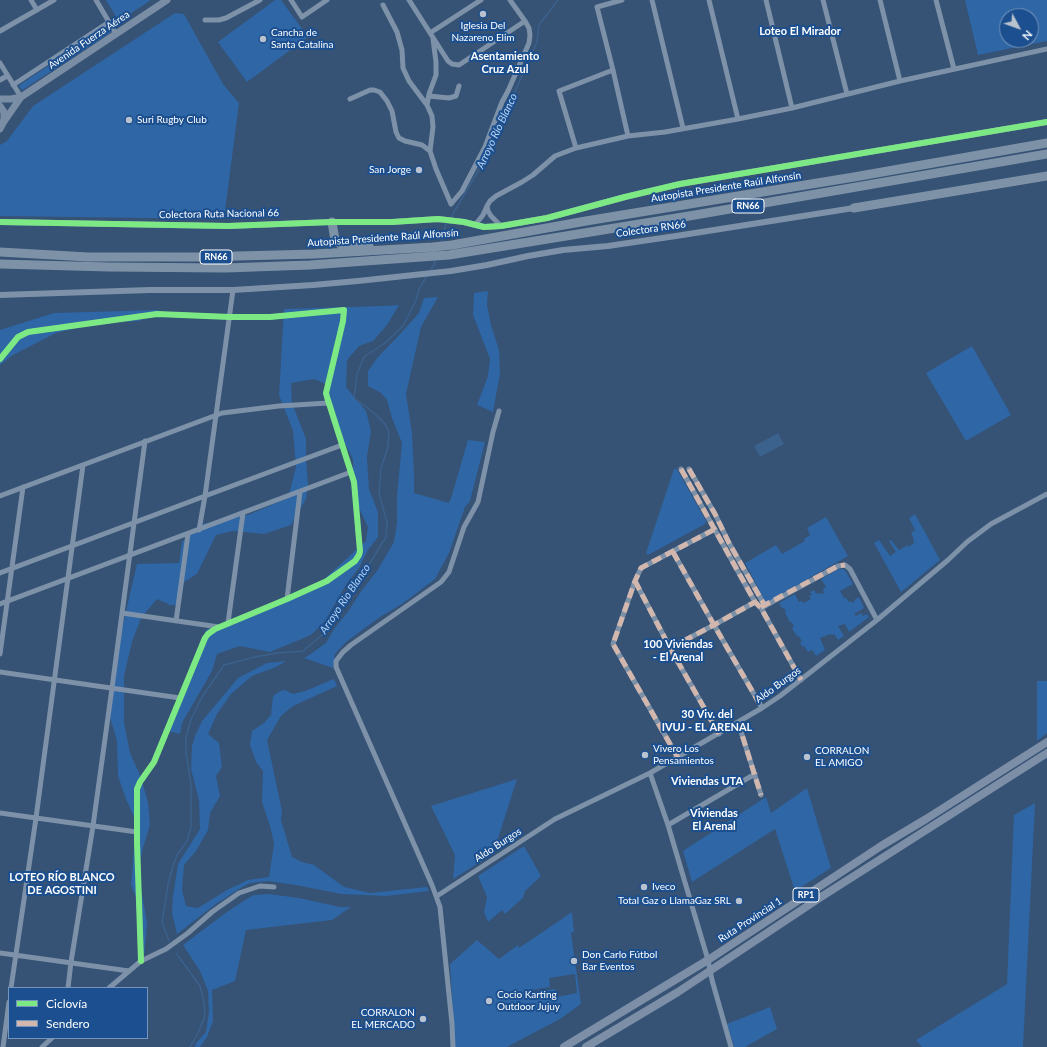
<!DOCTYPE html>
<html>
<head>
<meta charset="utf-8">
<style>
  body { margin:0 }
  #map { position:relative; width:1047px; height:1047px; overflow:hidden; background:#365274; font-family:Lato,sans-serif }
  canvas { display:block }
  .legend { position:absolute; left:8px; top:987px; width:140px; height:52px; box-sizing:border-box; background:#1b4f8f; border:1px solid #7695bc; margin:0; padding:5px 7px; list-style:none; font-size:12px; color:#fff }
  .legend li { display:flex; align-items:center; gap:8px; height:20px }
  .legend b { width:20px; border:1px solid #7695bc }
  .north { position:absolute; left:999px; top:8px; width:40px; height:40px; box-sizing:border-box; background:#1b4f8f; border:1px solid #7695bc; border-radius:50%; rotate:131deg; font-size:11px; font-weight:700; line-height:16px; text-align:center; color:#fff }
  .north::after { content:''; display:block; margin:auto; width:14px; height:18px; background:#b9c2ce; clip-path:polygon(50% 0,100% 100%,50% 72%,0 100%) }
</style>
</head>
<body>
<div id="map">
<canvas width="1047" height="1047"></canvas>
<ul class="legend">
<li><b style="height:5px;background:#7ce984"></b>Ciclovía</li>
<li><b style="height:5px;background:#d1b7ad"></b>Sendero</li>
</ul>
<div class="north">N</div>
</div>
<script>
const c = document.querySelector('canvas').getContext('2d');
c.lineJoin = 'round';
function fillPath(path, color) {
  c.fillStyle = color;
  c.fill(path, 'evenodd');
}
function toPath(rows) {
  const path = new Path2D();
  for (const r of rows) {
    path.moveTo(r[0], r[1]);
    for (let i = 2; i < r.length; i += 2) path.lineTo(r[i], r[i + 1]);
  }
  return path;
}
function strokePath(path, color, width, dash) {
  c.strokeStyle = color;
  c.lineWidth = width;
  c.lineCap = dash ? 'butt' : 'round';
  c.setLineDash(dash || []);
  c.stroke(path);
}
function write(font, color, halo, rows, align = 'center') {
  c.font = font + ' Lato,sans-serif';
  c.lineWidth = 4;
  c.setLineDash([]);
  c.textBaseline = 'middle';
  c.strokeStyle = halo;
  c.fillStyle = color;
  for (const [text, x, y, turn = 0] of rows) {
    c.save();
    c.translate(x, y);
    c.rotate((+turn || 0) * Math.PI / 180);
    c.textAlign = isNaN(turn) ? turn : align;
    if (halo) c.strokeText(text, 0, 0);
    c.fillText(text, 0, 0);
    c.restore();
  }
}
const green = toPath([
  [106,0,151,0,121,20,118,20],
  [275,0,281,0,308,37,247,82,218,42],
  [965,0,1047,0,1047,41,978,55],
  [1007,16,1031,16,1031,40,1007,40],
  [175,13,184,14,223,84,239,103,224,219,0,216,0,145,7,141,33,106],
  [107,27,110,27,112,30,110,33,24,89,22,90,20,88,19,86,21,84],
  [488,291,487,305,491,325,499,350,500,374,493,412,477,405,488,376,490,359,473,315,474,293],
  [438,297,421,327,406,394,412,433,414,475,414,493,449,503,452,495,468,440,485,442,470,501,465,507,449,553,435,579,402,604,380,617,346,642,335,654,333,668,304,658,309,655,326,643,334,629,349,610,362,590,377,571,394,542,397,523,397,495,402,443,392,418,387,400,381,393,368,386,368,371,378,357,402,332,419,313,424,298],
  [399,305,387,325,373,341,359,346,347,360,346,387,366,411,371,431,367,457,369,489,378,512,378,537,368,550,359,568,347,583,325,621,311,635,270,652,240,646,217,654,212,671,182,723,180,734,165,730,173,724,206,630,312,590,366,541,368,527,353,495,353,459,336,427,326,384,314,379,291,383,292,403,306,439,306,459,308,484,306,499,291,525,264,534,233,531,216,535,197,574,184,582,179,605,170,605,157,599,141,618,132,642,124,676,124,723,130,753,140,775,148,802,150,825,143,848,138,870,147,923,144,958,138,963,138,902,131,885,134,850,139,828,126,799,118,776,117,741,109,714,115,659,137,564,179,563,182,542,202,524,248,515,288,498,296,467,293,431,279,395,284,309,382,306],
  [160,310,139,321,97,323,56,333,13,355,0,365,0,330,54,313],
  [972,346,1011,415,966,441,926,373],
  [674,469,677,469,706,521,705,524,648,555,646,553],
  [915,514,940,560,901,592,874,543,879,540,890,556,896,552,889,541,891,540,899,550,908,545,909,547,914,543,913,541,914,540,911,533,915,530,909,518],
  [826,517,848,556,766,603,745,563,776,545,782,554,805,541,804,539,810,535,807,528],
  [838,569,842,569,845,570,853,584,840,591,844,598,846,598,849,602,851,601,852,603,855,601,854,600,859,597,864,608,854,614,856,616,861,613,863,616,867,614,869,617,849,632,845,624,838,626,844,636,838,640,834,634,832,635,830,634,820,638,825,650,816,656,812,650,808,652,804,646,802,647,800,642,802,641,800,638,799,636,798,637,794,632,792,628,794,626,791,622,790,622,785,613,786,612,784,608,782,608,779,603,795,594,799,602,802,601,804,603,811,599,809,596,812,595,810,592,814,590,816,594,820,593,821,594,824,593,823,589,826,587,821,579],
  [286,661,276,667,252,676,231,694,217,714,208,734,219,743,222,767,216,776,220,796,210,813,208,830,196,851,184,865,182,890,186,906,198,908,227,890,248,880,269,877,274,844,270,826,262,802,263,771,256,762,250,745,252,731,264,723,271,715,273,696,280,691,285,690,293,694,305,691,334,679,337,686,293,706,281,716,267,740,282,811,281,820,292,857,302,862,314,865,344,887,370,893,427,887,429,891,386,896,341,894,301,886,269,881,250,883,239,889,216,904,177,934,172,913,173,896,178,864,200,829,199,800,191,769,192,746,195,736,202,721,238,678,267,663],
  [1037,681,1047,681,1047,733,1037,741],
  [517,779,493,854,453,879,455,855,431,806],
  [807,788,831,868,795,891,775,829,692,882,683,851,766,797,771,813],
  [1035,803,1023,1047,922,1047,916,1040,1007,984,1014,815],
  [524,846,541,876,525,891,523,898,505,914,502,910,488,922,484,912,487,897,478,876],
  [269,894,299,898,340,907,351,907,332,920,246,930,235,981,212,990,213,1021,207,1037,200,1047,195,1047,196,1043,206,1032,209,1011,208,991,200,971,183,945,224,914,245,900,254,895],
  [572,912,574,932,571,933,581,1004,560,1019,507,1047,455,1047,450,964,477,940,499,959,518,945,519,948],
  [575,974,577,993,557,997,555,989,525,993,525,991,550,987,549,978],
  [770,1007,777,1029,745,1047,734,1047,727,1024]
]);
const water = toPath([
  [778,433,784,444,760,457,754,446]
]);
const stream = toPath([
  [450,219,485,159,537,42,539,25,558,0],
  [441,243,444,234,445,226,448,222],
  [430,271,434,265,435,260],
  [169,941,162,922,168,885,172,869,177,855,187,841,191,827,191,784,186,753,186,737,191,719,202,697,224,665,255,657,277,653,303,651,322,635,338,611,352,592,386,537,387,522,379,494,381,468,388,447,389,432,385,424,374,413,354,398,357,374,364,357,385,343,403,326,416,300,419,289,427,276],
  [176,953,200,986,204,1002,205,1016,198,1033,190,1047]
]);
const minor = toPath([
  [31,0,37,10],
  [96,0,116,34],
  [291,0,302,17,327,0],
  [409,0,448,61,452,64,459,65,525,21],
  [622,0,597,7,613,70,628,136],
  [652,0,683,128],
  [709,0,738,119],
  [766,0,792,108],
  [823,0,847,94],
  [880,0,900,81],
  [936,0,954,69],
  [383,5,397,32,402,50,403,68,409,81,427,105,432,116,433,127,430,151,436,169,451,204],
  [205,20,219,20,226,18,260,0],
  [0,31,54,0],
  [430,33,481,0],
  [0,63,21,97],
  [0,80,7,76],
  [13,85,109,22],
  [429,96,449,98,456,96,459,86],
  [350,99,370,90,374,90,380,92,387,101,392,111,396,132,399,138,405,141,422,145,430,151],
  [427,105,429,94,436,75,436,62,433,39],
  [576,148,559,91,613,70],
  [451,204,462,191,485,147,502,102,508,91,529,43,530,35,529,28,525,21,510,0],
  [475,225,483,215,487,206],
  [501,226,491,216,488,211,487,206,490,201,496,196,522,182,533,175,555,156,576,148,628,136,665,132,738,119,792,108,900,81,1047,49],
  [0,359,18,337,28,332,157,314,230,317,270,317,344,310,343,321,326,393,327,397,354,482,360,551,359,555,355,561,327,581,287,599,215,629,208,634,205,638,154,762,140,782,137,789,137,842,141,961],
  [681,469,755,602,761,608,801,680],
  [689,469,715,514,729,543,765,606],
  [0,496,222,413,279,406,328,403],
  [199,530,205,496,233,290],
  [673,552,714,625,762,708],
  [0,573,205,496,342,445],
  [635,581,670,648,719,734],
  [287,599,300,492],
  [0,604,351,472],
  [761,608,838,566,845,565,850,569,877,620],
  [122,613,219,627],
  [176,621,188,534],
  [228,623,243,513],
  [670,648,714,625,755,602],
  [0,654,23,487],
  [0,672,180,698],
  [738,722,761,795],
  [678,758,613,644,635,581,641,568,715,529],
  [650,773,668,825,708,960,712,980,731,1047],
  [0,813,137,832],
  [668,825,755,774],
  [437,896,555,819,650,773,762,708,780,696,877,620,948,560,967,542,991,524,1047,494],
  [0,953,129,971],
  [11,988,36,818,83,465],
  [68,988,71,962,93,826,112,688,145,441],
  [109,988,141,961,166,949,188,933,212,912,239,893,260,886,274,887],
  [3,1047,9,1002],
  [42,1047,52,1038],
  [453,1047,452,1024,440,907,432,885,336,667,336,661,343,652,351,645,441,582,449,572,464,527,478,502,493,432,499,411]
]);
const tertiary = toPath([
  [0,222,228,226,332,222,392,222,438,219,464,222,484,227,501,226,547,218,625,197,680,184,1047,122],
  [0,295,150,290,233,290,313,285,358,281,451,271,487,265,528,256,563,250,608,246,676,236,854,208]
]);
const secondary = toPath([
  [0,99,11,99,21,97,167,0],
  [0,106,4,112,4,118,3,123,0,129],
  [3,123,21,97]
]);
const primary = toPath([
  [564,1047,708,960,881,846,926,819,1047,742],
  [586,1047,678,992,821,897,1047,753]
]);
const motorway = toPath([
  [854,208,1047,176],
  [332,222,335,240,340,244,346,246,369,245],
  [0,252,88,257,199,257,315,254,433,247,452,245,586,221,854,177,1047,143],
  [0,264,109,267,226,268,310,265,449,255,695,215,1047,154]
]);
const quiet = toPath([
  [681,469,755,602,761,608,801,680],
  [689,469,715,514,729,543,765,606],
  [673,552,714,625,762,708],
  [635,581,670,648,719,734],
  [761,607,838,566,845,565],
  [670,648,714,625,755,602],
  [738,722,761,795],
  [678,758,613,644,635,581,641,568,715,529]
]);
const cycleway = toPath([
  [0,222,228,226,332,222,392,222,438,219,464,222,484,227,501,226,547,218,625,197,680,184,1047,122],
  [0,359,18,337,28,332,157,314,230,317,270,317,344,310,343,321,326,393,327,397,354,482,360,551,359,555,355,561,327,581,287,599,215,629,208,634,205,638,154,762,140,782,137,789,137,842,141,961]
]);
const markers = [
  [483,14,4,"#b9c2ce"],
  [263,39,4,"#b9c2ce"],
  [129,120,4,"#b9c2ce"],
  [419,170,4,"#b9c2ce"],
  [645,755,4,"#b9c2ce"],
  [807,757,4,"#b9c2ce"],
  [644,887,4,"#b9c2ce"],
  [739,901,4,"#b9c2ce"],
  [574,961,4,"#b9c2ce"],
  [489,1001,4,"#b9c2ce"],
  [423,1019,4,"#b9c2ce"]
];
const shields = [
  [748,206,32],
  [216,257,32],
  [806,895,26]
];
const shieldNames = [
  ["RN66",748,206],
  ["RN66",216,257],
  ["RP1",806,895]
];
const poiNames = [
  ["Iglesia Del",483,26,"center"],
  ["Nazareno Elim",483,38,"center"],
  ["Cancha de",271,33],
  ["Santa Catalina",271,45],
  ["Suri Rugby Club",137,120],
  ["San Jorge",411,170,"right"],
  ["Vivero Los",653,749],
  ["Pensamientos",653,761],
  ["CORRALON",815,751],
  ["EL AMIGO",815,763],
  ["Iveco",652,887],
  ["Total Gaz o LlamaGaz SRL",731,901,"right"],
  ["Don Carlo Fútbol",582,955],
  ["Bar Eventos",582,967],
  ["Cocio Karting",497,995],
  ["Outdoor Jujuy",497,1007],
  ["CORRALON",415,1013,"right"],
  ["EL MERCADO",415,1025,"right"]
];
const streetNames = [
  ["Avenida Fuerza Aérea",89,40,-34],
  ["Autopista Presidente Raúl Alfonsín",726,187,-9],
  ["Colectora Ruta Nacional 66",219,214,-1],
  ["Colectora RN66",651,229,-8],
  ["Autopista Presidente Raúl Alfonsín",383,238,-4],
  ["Aldo Burgos",778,685,-36],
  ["Aldo Burgos",498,845,-33],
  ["Ruta Provincial 1",750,920,-33]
];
const neighbourhoodNames = [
  ["Loteo El Mirador",800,31],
  ["Asentamiento",505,56],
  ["Cruz Azul",505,69],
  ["100 Viviendas",678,644],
  ["- El Arenal",678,657],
  ["30 Viv. del",707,714],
  ["IVUJ - EL ARENAL",707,727],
  ["Viviendas UTA",707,781],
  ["Viviendas",714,813],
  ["El Arenal",714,826],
  ["LOTEO RÍO BLANCO",62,877],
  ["DE AGOSTINI",62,890]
];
const waterNames = [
  ["Arroyo Río Blanco",497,131,-65],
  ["Arroyo Rio Blanco",345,599,-56]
];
fillPath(green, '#2f66a5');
fillPath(water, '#3b618d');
strokePath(stream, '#3b618d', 1.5);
strokePath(minor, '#7d92a8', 5);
strokePath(tertiary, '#7d92a8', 6);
strokePath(secondary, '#798da4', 7);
strokePath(primary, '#7d8ea7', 8);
strokePath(motorway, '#7e92a7', 9);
strokePath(quiet, '#d1b7ad', 5, [10, 5]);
strokePath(cycleway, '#7ce984', 6);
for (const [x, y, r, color] of markers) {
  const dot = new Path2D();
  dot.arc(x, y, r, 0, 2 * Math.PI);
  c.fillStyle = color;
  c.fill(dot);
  strokePath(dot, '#1b4f8f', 1.5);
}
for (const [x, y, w] of shields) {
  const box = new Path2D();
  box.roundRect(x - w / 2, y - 7, w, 14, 3);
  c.fillStyle = '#1b4f8f';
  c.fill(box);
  strokePath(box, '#fff', 1);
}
write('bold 9px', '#fff', null, shieldNames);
write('10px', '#fff', '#1b4f8f', poiNames, 'left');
write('10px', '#fff', '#1b4f8f', streetNames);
write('bold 11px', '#fff', '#1b4f8f', neighbourhoodNames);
write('italic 11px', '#b5d3f5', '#1b4f8f', waterNames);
</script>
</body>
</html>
